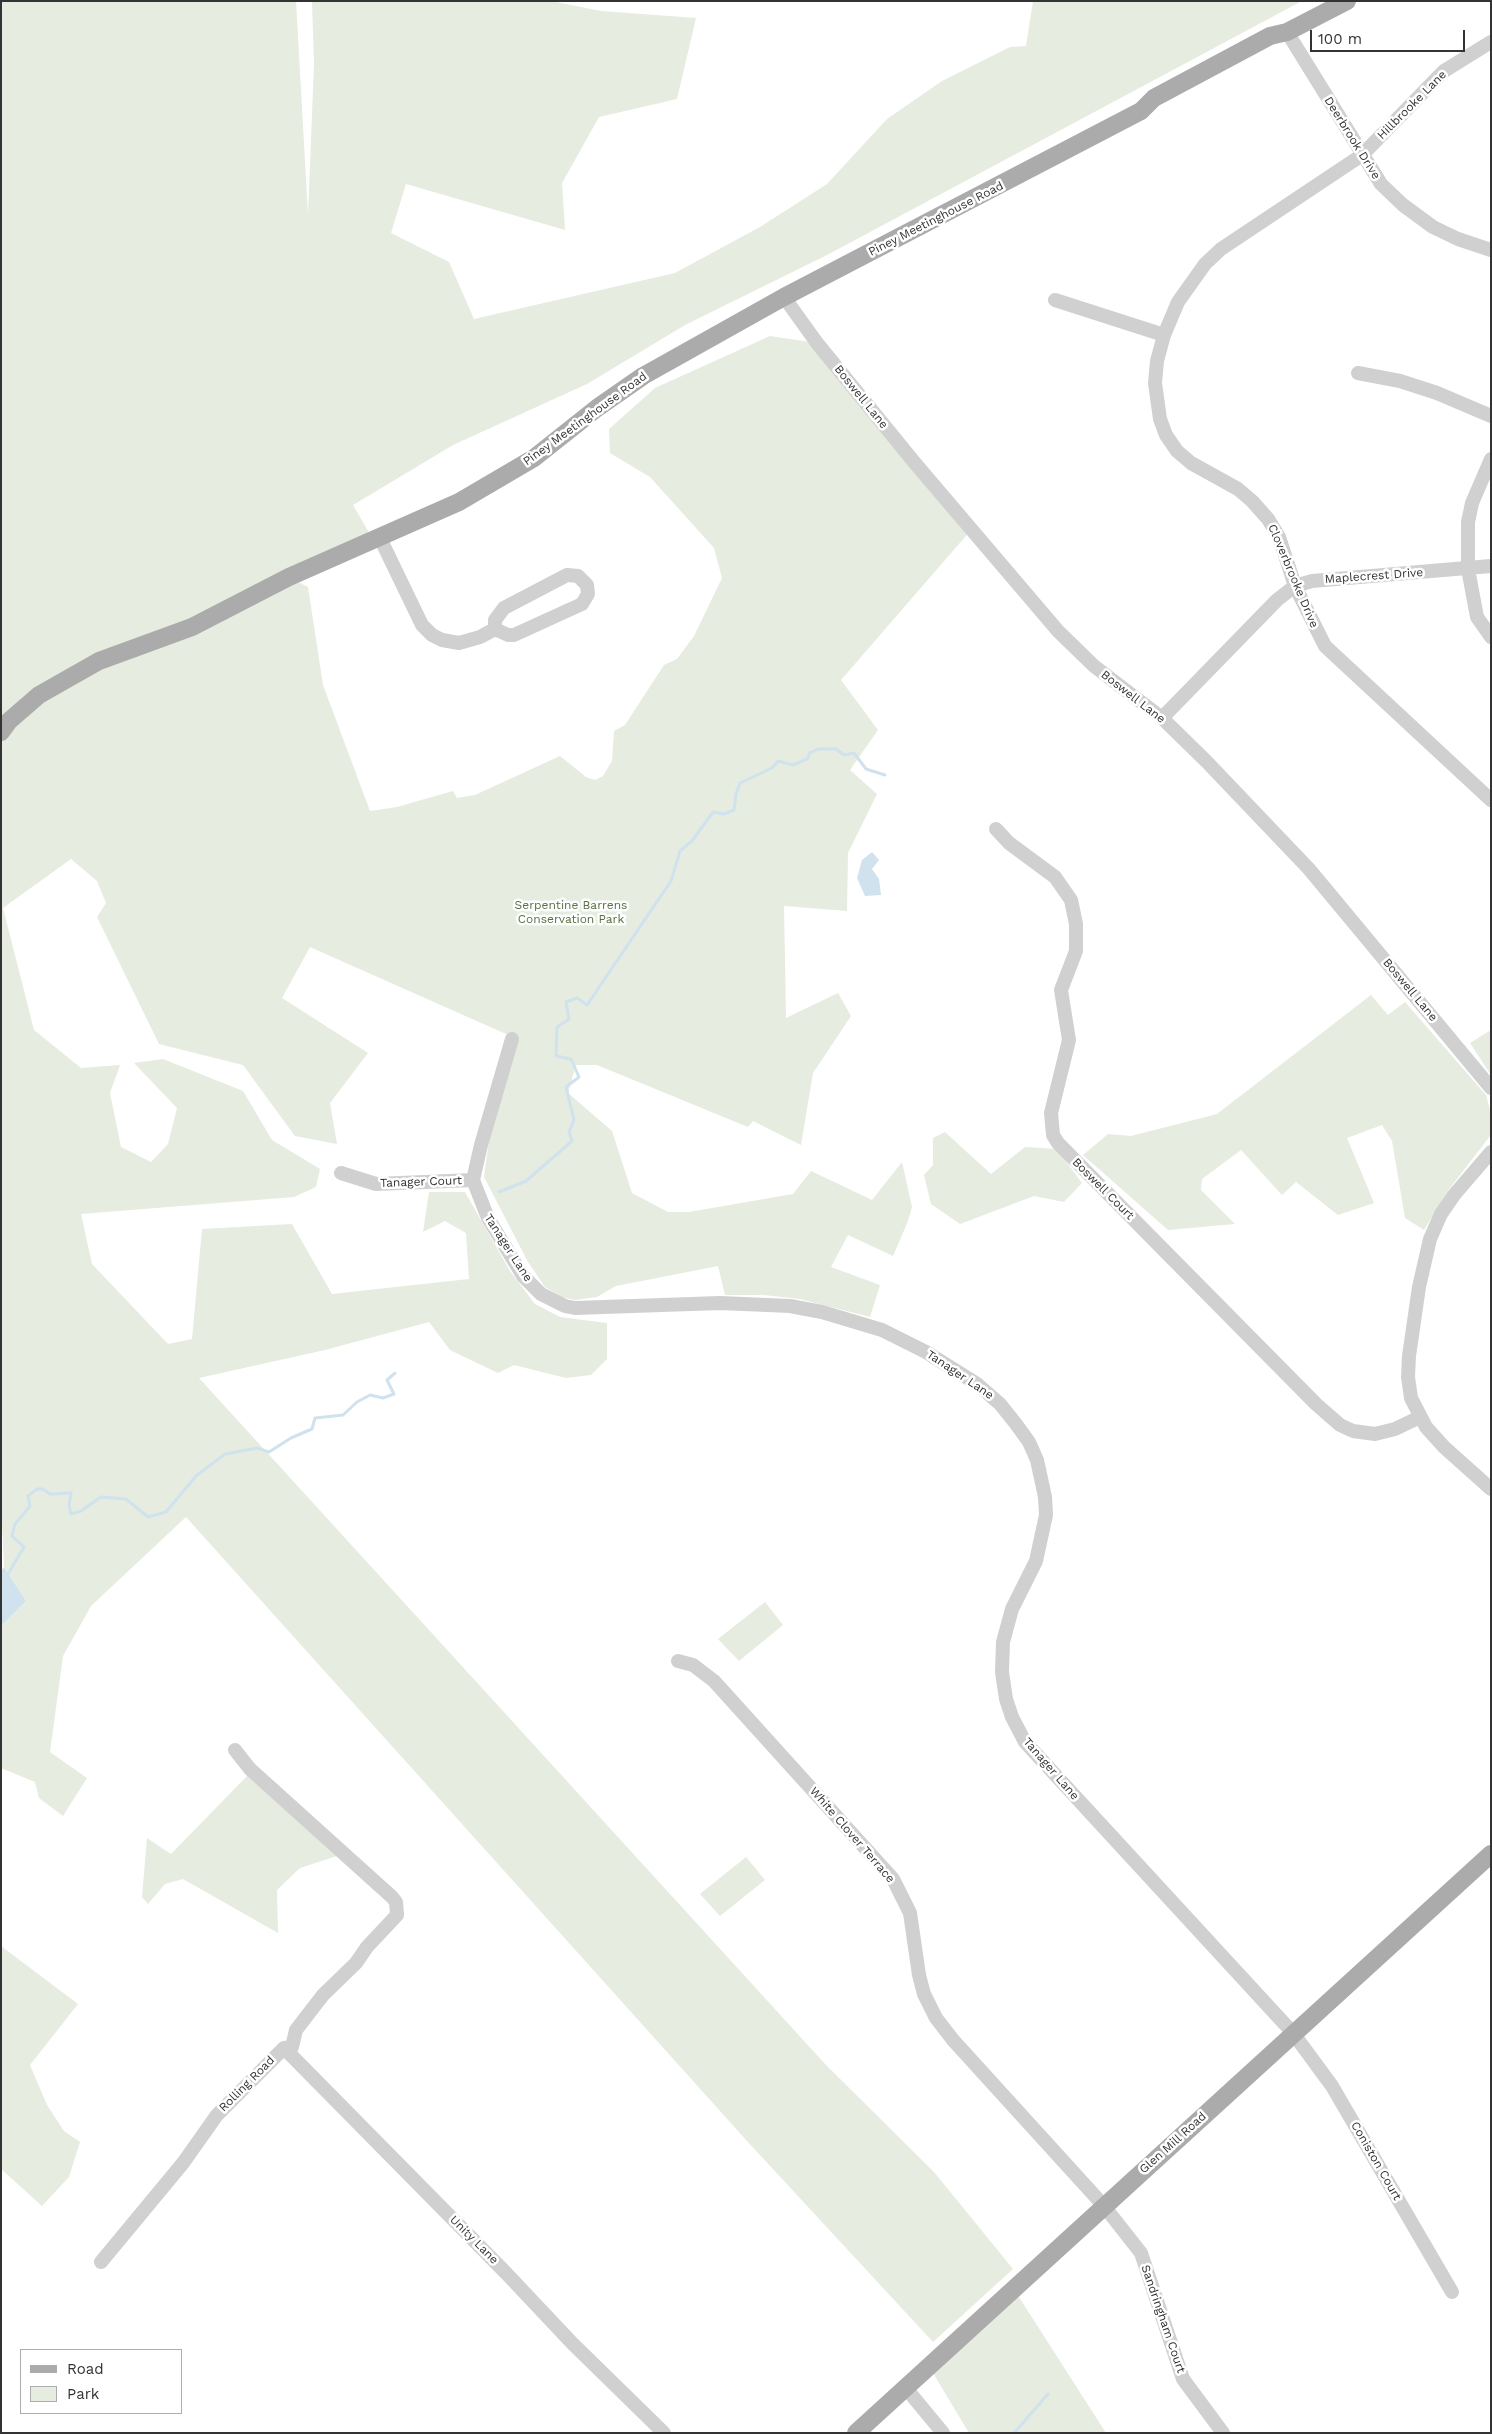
<!DOCTYPE html>
<html>
<head>
<meta charset="utf-8">
<style>
  body { margin:0 }
  #map { position:relative; width:1492px; height:2434px; overflow:hidden; background:#fff; font-family:"Work Sans",sans-serif }
  canvas { display:block }
  .frame { position:absolute; inset:0; border:2px solid #333; pointer-events:none }
  .legend { position:absolute; left:20px; top:2349px; width:162px; height:65px; box-sizing:border-box; background:#fff; border:1px solid #adadad; margin:0; padding:6px 9px; list-style:none; font-size:15px; color:#333 }
  .legend li { display:flex; align-items:center; gap:10px; height:25px }
  .legend b { width:25px; border:1px solid #adadad }
  .scale { position:absolute; left:1310px; top:30px; width:155px; height:22px; box-sizing:border-box; border:2px solid #333; border-top:0; padding-left:6px; font-size:15px; line-height:18px; white-space:nowrap; color:#333; -webkit-text-stroke:4px #fff; paint-order:stroke }
</style>
</head>
<body>
<div id="map">
<canvas width="1492" height="2434"></canvas>
<div class="frame"></div>
<ul class="legend">
<li><b style="height:6px;background:#ababab"></b>Road</li>
<li><b style="height:14px;background:#e6ecdf"></b>Park</li>
</ul>
<div class="scale">100 m</div>
</div>
<script>
const c = document.querySelector('canvas').getContext('2d');
c.lineJoin = 'round';
function fillPath(path, color) {
  c.fillStyle = color;
  c.fill(path, 'evenodd');
}
function toPath(rows) {
  const path = new Path2D();
  for (const r of rows) {
    path.moveTo(r[0], r[1]);
    for (let i = 2; i < r.length; i += 2) path.lineTo(r[i], r[i + 1]);
  }
  return path;
}
function strokePath(path, color, width, dash) {
  c.strokeStyle = color;
  c.lineWidth = width;
  c.lineCap = dash ? 'butt' : 'round';
  c.setLineDash(dash || []);
  c.stroke(path);
}
function write(font, color, halo, rows, align = 'center') {
  c.font = font + ' "Work Sans",sans-serif';
  c.lineWidth = 5;
  c.setLineDash([]);
  c.textBaseline = 'middle';
  c.strokeStyle = halo;
  c.fillStyle = color;
  for (const [text, x, y, turn = 0] of rows) {
    c.save();
    c.translate(x, y);
    c.rotate((+turn || 0) * Math.PI / 180);
    c.textAlign = isNaN(turn) ? turn : align;
    if (halo) c.strokeText(text, 0, 0);
    c.fillText(text, 0, 0);
    c.restore();
  }
}
const green = toPath([
  [1,1,296,1,308,215,314,64,312,1,551,1,601,11,696,18,677,99,599,117,562,183,565,230,406,184,391,233,449,262,474,319,675,273,760,227,827,184,887,119,942,81,1010,47,1026,46,1033,1,1302,1,827,255,685,325,587,384,453,445,353,505,374,541,290,578,308,587,323,685,370,811,397,807,453,791,457,798,475,795,560,756,586,777,595,780,603,776,612,761,614,731,625,725,664,665,677,659,694,636,722,578,714,548,650,477,610,453,609,429,655,388,770,336,817,343,971,530,841,680,878,730,850,770,877,794,848,853,847,911,784,906,786,1018,838,993,851,1016,813,1073,801,1145,753,1121,748,1127,597,1065,576,1065,568,1093,612,1131,632,1193,668,1212,689,1212,793,1194,811,1171,872,1200,902,1162,912,1207,908,1221,893,1256,848,1235,831,1267,880,1285,870,1317,800,1299,764,1295,725,1295,718,1266,616,1286,597,1297,575,1300,562,1297,545,1287,528,1262,484,1177,490,1133,515,1038,310,947,282,998,368,1053,330,1103,337,1144,295,1136,243,1065,159,1044,97,917,106,903,97,881,71,859,3,908,34,1030,81,1068,120,1065,110,1093,121,1147,151,1162,168,1144,177,1108,134,1063,163,1059,243,1091,272,1140,320,1169,316,1187,294,1197,81,1214,92,1264,168,1344,192,1339,202,1229,292,1224,332,1294,469,1279,466,1233,445,1221,423,1232,429,1192,465,1192,510,1271,535,1304,560,1317,607,1323,607,1359,591,1375,566,1378,514,1365,498,1373,450,1350,429,1322,325,1350,199,1378,826,2065,934,2172,1013,2269,933,2342,747,2141,186,1517,91,1606,63,1656,50,1752,87,1778,63,1816,39,1798,35,1782,1,1768,1,1626,26,1601,4,1567,1,1499],
  [1371,995,1388,1015,1405,1002,1486,1095,1491,1113,1490,1136,1447,1192,1424,1230,1405,1218,1392,1141,1382,1125,1347,1138,1374,1203,1338,1215,1296,1182,1282,1195,1241,1150,1202,1179,1201,1190,1235,1224,1168,1230,1083,1155,1108,1134,1131,1136,1217,1114],
  [1491,1030,1491,1075,1470,1043],
  [945,1132,991,1174,1025,1147,1057,1149,1082,1183,1064,1202,1034,1196,960,1224,931,1204,924,1175,933,1165,933,1138],
  [765,1602,783,1625,739,1661,718,1639],
  [248,1775,337,1856,300,1868,277,1890,278,1933,183,1879,165,1884,148,1904,142,1897,147,1838,171,1854],
  [746,1857,765,1880,720,1916,700,1894],
  [1,1946,78,2004,30,2065,47,2105,64,2131,80,2142,69,2177,42,2206,1,2169],
  [1017,2294,1106,2433,969,2433,933,2373]
]);
const water = toPath([
  [872,852,879,860,872,869,879,879,881,895,865,896,857,878,862,860],
  [4,1567,26,1601,1,1626,1,1571]
]);
const stream = toPath([
  [499,1192,526,1181,572,1141,569,1132,574,1120,566,1087,579,1077,571,1059,556,1056,557,1027,569,1019,566,1002,577,998,587,1005,671,881,680,851,692,841,713,812,724,814,734,810,736,794,740,783,772,768,778,761,793,765,807,759,810,753,818,749,836,749,844,755,854,753,866,769,885,775],
  [8,1574,24,1547,12,1536,15,1524,30,1506,28,1496,37,1489,43,1489,50,1494,71,1493,69,1505,71,1514,81,1511,101,1497,126,1499,148,1517,166,1512,196,1476,225,1454,257,1448,269,1452,291,1438,312,1429,315,1418,343,1415,357,1402,370,1395,383,1398,394,1394,387,1380,395,1373],
  [1014,2433,1048,2394]
]);
const minor = toPath([
  [1287,32,1381,184,1403,205,1433,227,1458,239,1491,250],
  [1491,42,1444,71,1362,155,1221,249,1205,264,1178,302,1164,335,1157,361,1155,383,1160,419,1166,435,1177,451,1191,463,1238,489,1252,501,1268,519,1279,537,1295,586,1325,646,1491,800],
  [784,297,817,343,914,462,1058,631,1094,666,1162,718,1207,762,1309,869,1491,1088],
  [1055,300,1164,335],
  [1358,373,1400,381,1437,393,1491,416],
  [1491,459,1472,503,1468,522,1468,569,1477,617,1491,637],
  [380,538,422,625,432,635,442,640,459,643,480,637,495,629],
  [567,575,578,576,587,585,588,594,582,604,514,635,508,635,495,629,495,620,504,608,567,575],
  [1162,718,1277,600,1295,586,1312,581,1491,566],
  [996,829,1009,843,1055,877,1071,900,1076,924,1076,951,1061,990,1069,1040,1051,1113,1053,1135,1058,1143,1316,1404,1340,1425,1353,1431,1375,1434,1395,1429,1420,1417],
  [512,1039,481,1145,473,1180,488,1218,523,1276,541,1294,565,1306,575,1308,720,1303,790,1306,822,1312,882,1330,926,1352,977,1384,1000,1404,1016,1424,1029,1442,1037,1460,1045,1497,1046,1515,1036,1561,1012,1609,1003,1642,1002,1672,1006,1699,1012,1717,1025,1742,1293,2033,1332,2086,1452,2292],
  [1491,1152,1454,1195,1441,1214,1430,1239,1419,1287,1409,1356,1408,1377,1411,1398,1426,1427,1444,1447,1491,1489],
  [341,1173,376,1184,473,1180],
  [678,1661,693,1665,714,1681,893,1879,910,1913,919,1975,924,1994,936,2018,953,2040,1104,2206,1141,2253,1183,2379,1223,2433],
  [284,2048,506,2273,572,2343,664,2433],
  [101,2262,183,2163,217,2115,284,2048,292,2047,296,2030,323,1995,356,1963,367,1947,397,1915,396,1902,392,1897,250,1769,235,1750],
  [905,2387,943,2433]
]);
const major = toPath([
  [1,732,9,721,39,695,99,661,192,627,289,577,459,502,534,458,597,408,643,376,784,297,1141,111,1154,98,1270,36,1287,32,1347,1],
  [856,2433,1491,1854]
]);
const streetNames = [
  ["Hillbrooke Lane",1412,105,-45],
  ["Deerbrook Drive",1352,138,58],
  ["Piney Meetinghouse Road",936,219,-27],
  ["Boswell Lane",861,397,51],
  ["Piney Meetinghouse Road",585,419,-36],
  ["Cloverbrooke Drive",1293,576,67],
  ["Maplecrest Drive",1374,576,-4],
  ["Boswell Lane",1133,697,38],
  ["Boswell Lane",1410,990,50],
  ["Tanager Court",421,1182,-2],
  ["Boswell Court",1103,1189,45],
  ["Tanager Lane",508,1248,57],
  ["Tanager Lane",960,1375,34],
  ["Tanager Lane",1051,1769,49],
  ["White Clover Terrace",852,1835,49],
  ["Rolling Road",247,2084,-45],
  ["Glen Mill Road",1173,2143,-42],
  ["Coniston Court",1376,2161,60],
  ["Unity Lane",474,2240,45],
  ["Sandringham Court",1163,2319,71]
];
const parkNames = [
  ["Serpentine Barrens",571,905],
  ["Conservation Park",571,919]
];
fillPath(green, '#e6ecdf');
fillPath(water, '#cfe2ee');
strokePath(stream, '#cfe2ee', 3);
strokePath(minor, '#d0d0d0', 14);
strokePath(major, '#ababab', 18);
write('12px', '#333', '#fff', streetNames);
write('12px', '#56703f', '#fff', parkNames);
</script>
</body>
</html>
